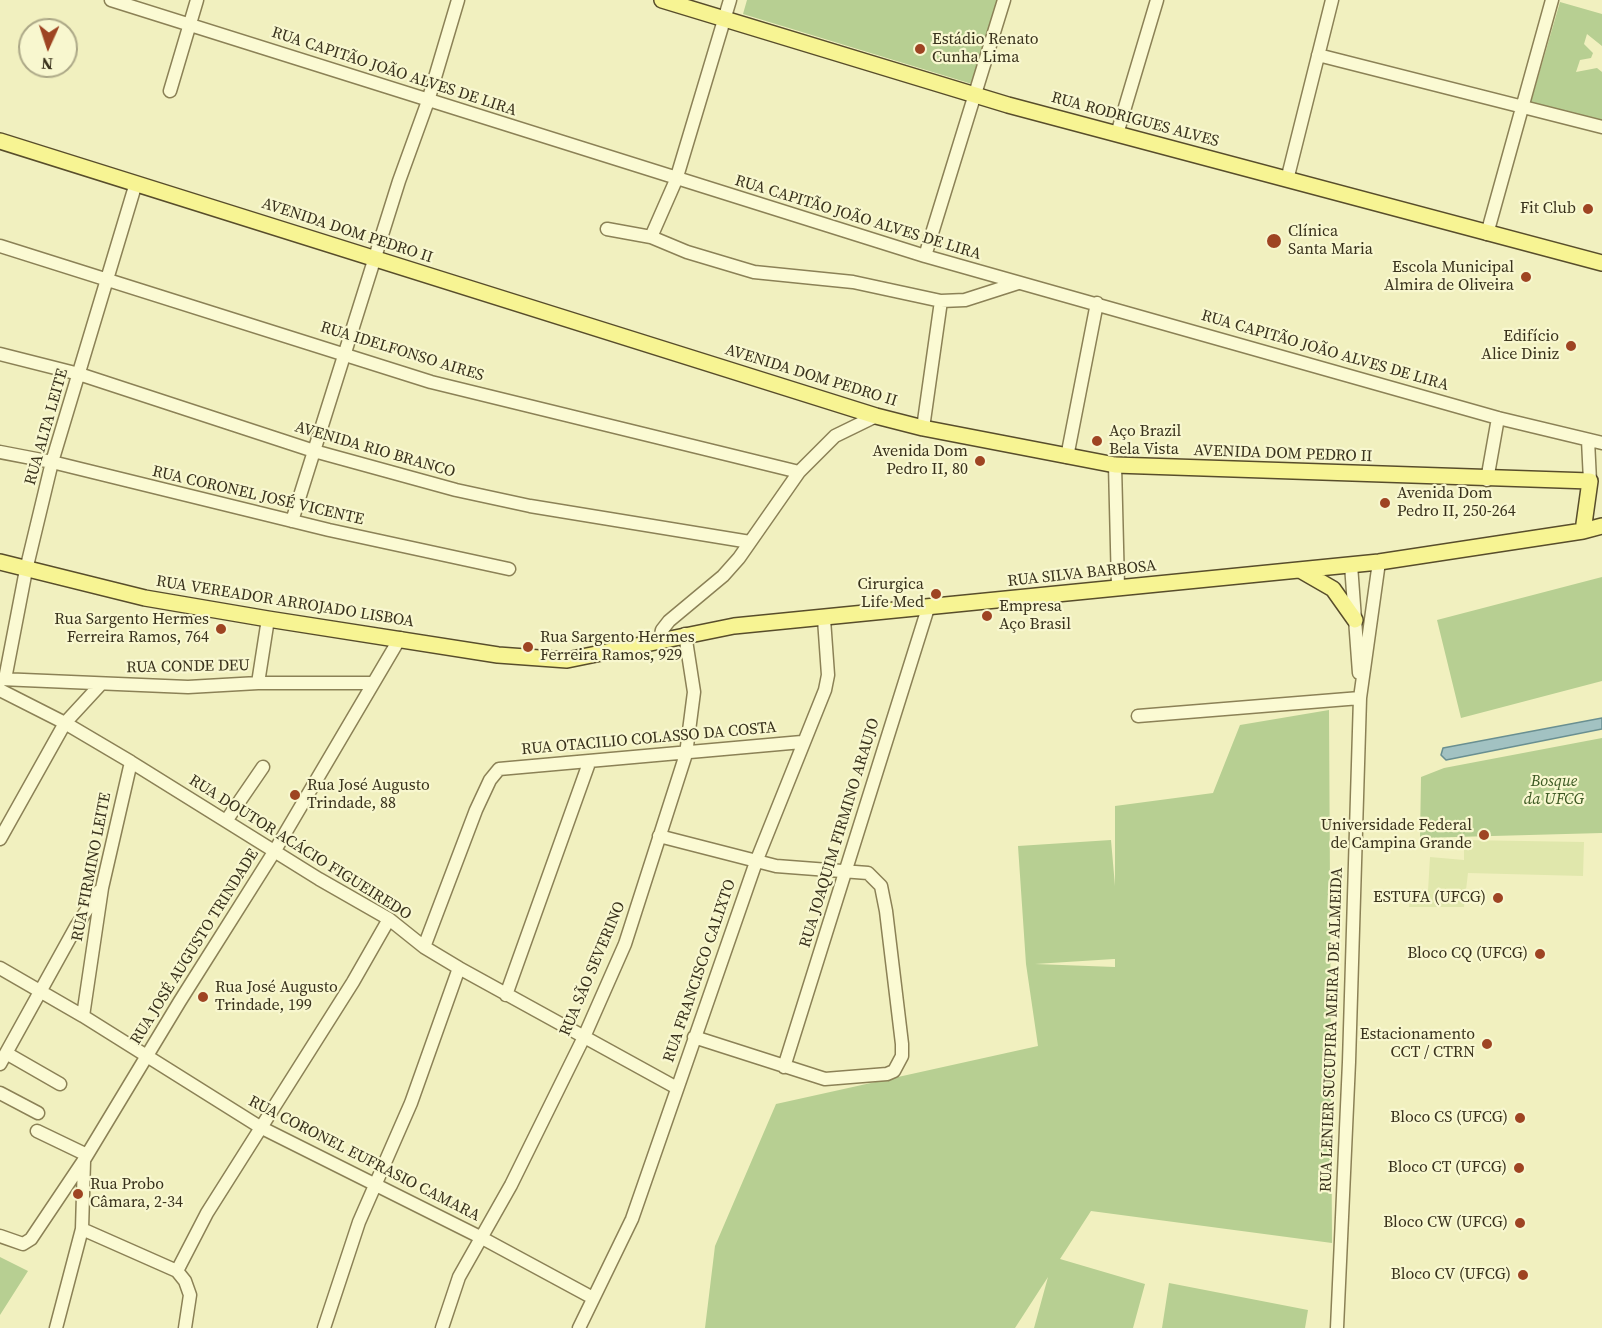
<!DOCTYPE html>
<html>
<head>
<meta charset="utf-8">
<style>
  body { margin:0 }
  #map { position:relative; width:1602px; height:1328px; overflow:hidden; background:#f1f0bf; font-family:"Source Serif 4",serif }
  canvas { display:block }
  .north { position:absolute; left:18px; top:18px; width:60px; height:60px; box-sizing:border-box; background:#f8f7cf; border:2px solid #aca887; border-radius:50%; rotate:183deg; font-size:16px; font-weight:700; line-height:24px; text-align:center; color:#39321c }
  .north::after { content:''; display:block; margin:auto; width:21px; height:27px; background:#9e4422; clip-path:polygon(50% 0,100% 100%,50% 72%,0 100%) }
</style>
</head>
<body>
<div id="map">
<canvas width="1602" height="1328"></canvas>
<div class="north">N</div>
</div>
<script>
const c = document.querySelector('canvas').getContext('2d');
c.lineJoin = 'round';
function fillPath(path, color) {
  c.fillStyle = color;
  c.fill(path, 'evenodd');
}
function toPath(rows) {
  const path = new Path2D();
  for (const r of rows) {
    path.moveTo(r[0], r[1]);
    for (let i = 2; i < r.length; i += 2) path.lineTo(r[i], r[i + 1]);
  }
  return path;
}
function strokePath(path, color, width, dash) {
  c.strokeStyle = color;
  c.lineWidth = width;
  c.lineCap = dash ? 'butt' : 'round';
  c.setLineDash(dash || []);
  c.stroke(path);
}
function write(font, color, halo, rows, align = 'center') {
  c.font = font + ' "Source Serif 4",serif';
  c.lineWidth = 4.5;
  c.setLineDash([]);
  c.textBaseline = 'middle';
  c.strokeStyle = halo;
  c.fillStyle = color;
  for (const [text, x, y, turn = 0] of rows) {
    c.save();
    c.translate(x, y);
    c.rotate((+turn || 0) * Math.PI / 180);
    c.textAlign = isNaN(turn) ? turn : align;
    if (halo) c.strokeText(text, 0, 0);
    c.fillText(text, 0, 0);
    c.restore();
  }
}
const farmland = toPath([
  [1464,840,1584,842,1583,876,1468,873,1464,907,1409,907,1412,891,1428,891,1430,857,1464,860]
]);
const green = toPath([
  [747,0,999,0,972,84,743,14],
  [1560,2,1602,14,1602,46,1587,34,1584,44,1593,53,1591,58,1580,60,1576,72,1597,68,1602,72,1602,132,1528,112],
  [1602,577,1602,681,1461,718,1437,620],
  [1329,710,1332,1243,1091,1211,1060,1259,1145,1284,1133,1328,1034,1328,1048,1277,1015,1328,705,1328,715,1246,776,1104,1038,1046,1026,964,1018,846,1111,840,1115,886,1115,806,1213,793,1240,725],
  [1115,959,1115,967,1035,964,1114,959],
  [1602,738,1602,833,1420,838,1421,777,1444,768],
  [0,1257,28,1271,0,1315],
  [1169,1283,1308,1310,1305,1328,1162,1328]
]);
const water = toPath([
  [1602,718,1602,729,1446,760,1441,755,1443,748,1602,718]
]);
const minor = toPath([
  [111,0,925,256,1498,418,1602,443],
  [1318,55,1602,127],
  [170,91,197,0],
  [1117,134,1157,0],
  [1287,180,1332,0],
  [607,229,651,237,687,252,754,272,853,282,941,301,965,300,1018,283],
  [1487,234,1552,0],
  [651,237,676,180,730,0],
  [0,246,431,382,799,472],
  [925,256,1004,0],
  [0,354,79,374,314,451,456,490,530,506,750,542],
  [923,428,941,301],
  [1588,440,1590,481],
  [0,452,52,462,329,530,509,569],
  [1067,457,1097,303],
  [1115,465,1118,587],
  [1487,480,1498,418],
  [292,521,399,181,428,101,458,0],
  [1351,565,1359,673],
  [660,639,662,630,669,621,723,576,739,558,799,472,835,436,876,416],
  [0,679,188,687,258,683,373,683],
  [5,679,26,570,52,462,136,183],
  [258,683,268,619],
  [0,690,65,723,131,762,319,879,389,919,424,947,459,968,677,1088],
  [1138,716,1360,698],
  [226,821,263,767],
  [659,836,776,866,868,873,881,886,886,911,902,1044,902,1056,894,1071,887,1074,825,1079,694,1037],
  [0,839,65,723,101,684],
  [424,947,476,810,490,780,499,769,802,742],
  [0,968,83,1016,260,1127,482,1238,593,1298],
  [506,995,589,763],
  [83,1016,102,888,131,762],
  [6,1053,60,1084],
  [0,1064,77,925,99,891],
  [784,1067,928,608],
  [0,1093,38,1113],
  [37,1131,87,1155],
  [82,1229,177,1271,185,1281,190,1295,185,1328],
  [0,1236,23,1244,31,1239,84,1160,180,1001,274,852,400,638],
  [177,1271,207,1213,353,982,389,919],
  [56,1328,82,1229,84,1161],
  [324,1328,359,1222,411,1103,459,968],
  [442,1328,459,1277,511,1185,584,1037,625,944,686,754,694,692,685,634],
  [579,1328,632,1219,756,862,825,690,828,675,824,619],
  [1337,1328,1349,1062,1360,698,1379,562]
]);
const major = toPath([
  [662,0,1008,105,1602,263],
  [0,141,876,416,923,428,1115,465,1590,481,1583,531],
  [0,562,145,598,268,619,498,655,567,660,734,626,1379,562,1583,531,1602,526],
  [1300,570,1333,589,1355,620]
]);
const markers = [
  [920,49,6,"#9e4422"],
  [1588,209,6,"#9e4422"],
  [1274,241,8,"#9e4422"],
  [1526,277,6,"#9e4422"],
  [1571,346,6,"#9e4422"],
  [1097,441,6,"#9e4422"],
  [980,461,6,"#9e4422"],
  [1385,503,6,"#9e4422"],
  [936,594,6,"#9e4422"],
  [987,616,6,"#9e4422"],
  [221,629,6,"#9e4422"],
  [528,647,6,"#9e4422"],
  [295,795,6,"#9e4422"],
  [1484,835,6,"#9e4422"],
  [1498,898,6,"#9e4422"],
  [1540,954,6,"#9e4422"],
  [203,997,6,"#9e4422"],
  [1487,1044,6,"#9e4422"],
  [1520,1118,6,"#9e4422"],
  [1519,1168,6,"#9e4422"],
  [78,1194,6,"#9e4422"],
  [1520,1223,6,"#9e4422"],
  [1523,1275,6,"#9e4422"]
];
const poiNames = [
  ["Estádio Renato",932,40,"left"],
  ["Cunha Lima",932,58,"left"],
  ["Fit Club",1576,209],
  ["Clínica",1288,232,"left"],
  ["Santa Maria",1288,250,"left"],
  ["Escola Municipal",1514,268],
  ["Almira de Oliveira",1514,286],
  ["Edifício",1559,337],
  ["Alice Diniz",1559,355],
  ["Aço Brazil",1109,432,"left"],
  ["Bela Vista",1109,450,"left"],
  ["Avenida Dom",968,452],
  ["Pedro II, 80",968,470],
  ["Avenida Dom",1397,494,"left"],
  ["Pedro II, 250-264",1397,512,"left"],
  ["Cirurgica",924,585],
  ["Life Med",924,603],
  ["Empresa",999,607,"left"],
  ["Aço Brasil",999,625,"left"],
  ["Rua Sargento Hermes",209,620],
  ["Ferreira Ramos, 764",209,638],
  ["Rua Sargento Hermes",540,638,"left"],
  ["Ferreira Ramos, 929",540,656,"left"],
  ["Rua José Augusto",307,786,"left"],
  ["Trindade, 88",307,804,"left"],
  ["Universidade Federal",1472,826],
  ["de Campina Grande",1472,844],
  ["ESTUFA (UFCG)",1486,898],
  ["Bloco CQ (UFCG)",1528,954],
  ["Rua José Augusto",215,988,"left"],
  ["Trindade, 199",215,1006,"left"],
  ["Estacionamento",1475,1035],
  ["CCT / CTRN",1475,1053],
  ["Bloco CS (UFCG)",1508,1118],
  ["Bloco CT (UFCG)",1507,1168],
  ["Rua Probo",90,1185,"left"],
  ["Câmara, 2-34",90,1203,"left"],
  ["Bloco CW (UFCG)",1508,1223],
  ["Bloco CV (UFCG)",1511,1275]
];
const streetNames = [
  ["RUA CAPITÃO JOÃO ALVES DE LIRA",394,72,18],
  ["RUA RODRIGUES ALVES",1135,120,15],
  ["RUA CAPITÃO JOÃO ALVES DE LIRA",858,218,17],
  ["AVENIDA DOM PEDRO II",347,231,18],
  ["RUA CAPITÃO JOÃO ALVES DE LIRA",1325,351,16],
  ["RUA IDELFONSO AIRES",402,352,17],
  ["AVENIDA DOM PEDRO II",811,376,17],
  ["RUA ALTA LEITE",47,427,-74],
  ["AVENIDA RIO BRANCO",375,450,16],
  ["AVENIDA DOM PEDRO II",1283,454,2],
  ["RUA CORONEL JOSÉ VICENTE",258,496,13],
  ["RUA SILVA BARBOSA",1082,574,-6],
  ["RUA VEREADOR ARROJADO LISBOA",285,602,9],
  ["RUA CONDE DEU",188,667,-1],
  ["RUA OTACILIO COLASSO DA COSTA",649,739,-5],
  ["RUA JOAQUIM FIRMINO ARAUJO",840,833,-73],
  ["RUA DOUTOR ACÁCIO FIGUEIREDO",300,848,32],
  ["RUA FIRMINO LEITE",92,867,-79],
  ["RUA JOSÉ AUGUSTO TRINDADE",195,947,-58],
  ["RUA SÃO SEVERINO",593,969,-67],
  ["RUA FRANCISCO CALIXTO",700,971,-71],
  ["RUA LENIER SUCUPIRA MEIRA DE ALMEIDA",1332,1030,-88],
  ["RUA CORONEL EUFRASIO CAMARA",364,1159,27]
];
const parkNames = [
  ["Bosque",1554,782],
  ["da UFCG",1554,800]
];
fillPath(farmland, '#e0e7ac');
fillPath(green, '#b7cf92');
fillPath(water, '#a2c2c2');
strokePath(water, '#698f91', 1.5);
strokePath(minor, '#8b8156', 15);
strokePath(major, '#584d2b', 18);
strokePath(minor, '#fbfad3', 12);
strokePath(major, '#f7f493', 15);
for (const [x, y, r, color] of markers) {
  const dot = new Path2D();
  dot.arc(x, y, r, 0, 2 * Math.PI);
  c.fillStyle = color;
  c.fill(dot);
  strokePath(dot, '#f8f7cf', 2);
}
write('16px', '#39321c', '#f8f7cf', poiNames, 'right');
write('16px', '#39321c', '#f8f7cf', streetNames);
write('italic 16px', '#3a5721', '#f8f7cf', parkNames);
</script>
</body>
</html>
